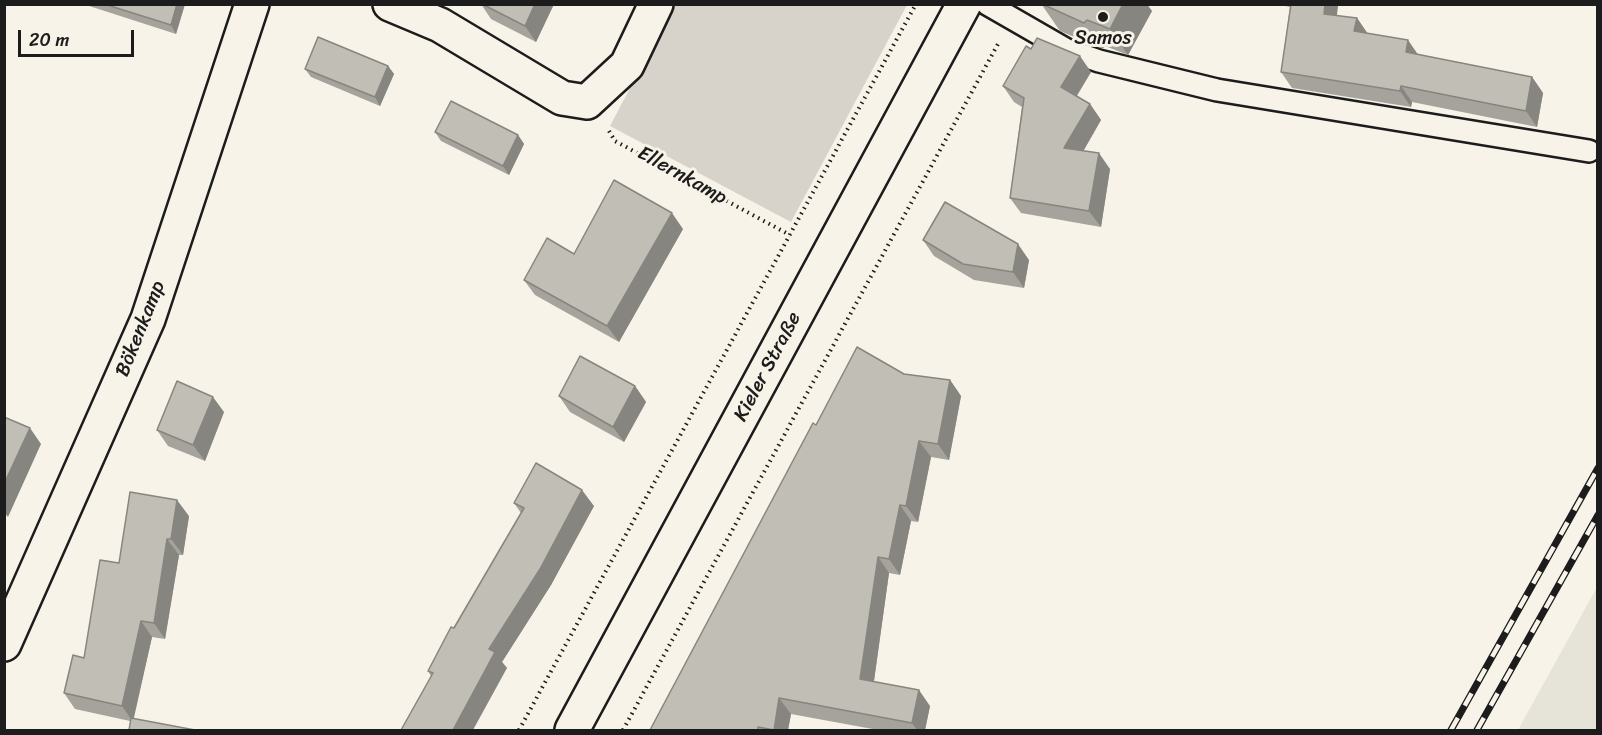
<!DOCTYPE html>
<html>
<head>
<meta charset="utf-8">
<style>
  body { margin:0 }
  #map { position:relative; width:1602px; height:735px; overflow:hidden; background:#f7f3e8; font-family:Sriracha,sans-serif }
  canvas { display:block }
  .frame { position:absolute; inset:0; border:6px solid #1c1c1c; pointer-events:none }
  .scale { position:absolute; left:18px; top:30px; width:116px; height:27px; box-sizing:border-box; border:3px solid #1c1c1c; border-top:0; padding-left:8px; font-size:18px; line-height:21px; white-space:nowrap; color:#1c1c1c; -webkit-text-stroke:4px #f7f3e8; paint-order:stroke }
</style>
</head>
<body>
<div id="map">
<canvas width="1602" height="735"></canvas>
<div class="frame"></div>
<div class="scale">20 m</div>
</div>
<script>
const c = document.querySelector('canvas').getContext('2d');
c.lineJoin = 'round';
function fillPath(path, color) {
  c.fillStyle = color;
  c.fill(path, 'evenodd');
}
function toPath(rows) {
  const path = new Path2D();
  for (const r of rows) {
    path.moveTo(r[0], r[1]);
    for (let i = 2; i < r.length; i += 2) path.lineTo(r[i], r[i + 1]);
  }
  return path;
}
function strokePath(path, color, width, dash) {
  c.strokeStyle = color;
  c.lineWidth = width;
  c.lineCap = dash ? 'butt' : 'round';
  c.setLineDash(dash || []);
  c.stroke(path);
}
function write(font, color, halo, rows, align = 'center') {
  c.font = font + ' Sriracha,sans-serif';
  c.lineWidth = 6;
  c.setLineDash([]);
  c.textBaseline = 'middle';
  c.strokeStyle = halo;
  c.fillStyle = color;
  for (const [text, x, y, turn = 0] of rows) {
    c.save();
    c.translate(x, y);
    c.rotate((+turn || 0) * Math.PI / 180);
    c.textAlign = isNaN(turn) ? turn : align;
    if (halo) c.strokeText(text, 0, 0);
    c.fillText(text, 0, 0);
    c.restore();
  }
}
const built = toPath([
  [1597,587,1597,730,1518,730]
]);
const green = toPath([
  [674,5,907,5,791,222,610,126]
]);
const path = toPath([
  [609,131,615,141,790,235],
  [519,730,916,4],
  [623,730,998,44]
]);
const service = toPath([
  [987,4,1067,50,1099,61,1217,90,1589,151]
]);
const minor = toPath([
  [390,4,440,25,562,98,587,102,627,65,656,4],
  [4,644,148,319,252,4]
]);
const secondary = toPath([
  [572,730,964,4]
]);
const rail = toPath([
  [1451,730,1598,468],
  [1477,730,1598,515]
]);
const wall = toPath([
  [83,4,185,4,176,34],
  [481,4,554,4,536,42,491,19],
  [1275,4,1338,4,1337,16,1357,18,1367,33,1418,55,1532,77,1543,93,1537,127,1412,102,1411,107,1292,88,1281,72,1290,7],
  [1042,5,1152,11,1128,55,1105,46,1103,49,1060,31],
  [388,66,394,74,380,106,311,77,305,69],
  [1091,72,1077,96,1090,104,1101,120,1083,151,1110,169,1101,227,1021,213,1010,198,1022,107,1014,102,1003,86],
  [435,132,518,135,524,144,509,175,441,141],
  [683,229,619,342,535,295,524,280,574,254],
  [923,240,1029,260,1024,288,974,280,934,256],
  [904,374,950,380,961,396,949,460,931,457,918,522,911,521,900,575,889,573,874,681,930,706,925,730,878,730,791,714,788,730,650,730,816,425],
  [635,386,646,402,624,442,570,412,559,396],
  [224,412,205,461,168,446,157,430],
  [514,503,594,506,551,585,502,662,507,668,431,676,428,671,521,513],
  [189,516,183,555,179,555,165,639,152,637,133,719,130,721,75,709,64,693,84,658,119,563]
]);
const shadedWall = toPath([
  [177,4,185,4,176,34,171,25],
  [535,4,554,4,536,42,525,26],
  [1123,4,1147,4,1152,11,1128,55,1110,29],
  [1325,4,1338,4,1335,30,1324,14],
  [1357,18,1368,34,1354,31],
  [1408,40,1419,56,1406,52],
  [1080,56,1091,72,1072,103,1061,87],
  [388,66,394,74,380,106,375,97],
  [1532,77,1543,93,1537,127,1526,111],
  [1401,86,1412,102,1411,107,1400,91],
  [1090,104,1101,120,1076,164,1064,148],
  [518,135,524,144,509,175,503,166],
  [1099,153,1110,169,1101,227,1089,211],
  [672,213,683,229,619,342,607,326],
  [1018,244,1029,260,1024,288,1013,272],
  [950,380,961,396,949,460,938,444],
  [635,386,646,402,624,442,613,427],
  [213,397,224,412,205,461,193,445],
  [30,428,41,444,8,517,4,512,4,484],
  [919,441,931,457,918,522,906,506],
  [582,490,594,506,551,585,502,662,507,668,473,730,453,730,489,649],
  [177,500,189,516,183,555,171,539],
  [900,505,911,521,900,575,889,559],
  [167,539,179,555,165,639,154,623],
  [878,557,889,573,872,695,860,679],
  [141,621,152,637,133,722,122,706],
  [919,690,930,706,925,730,917,730,912,723],
  [779,698,791,714,788,730,774,730]
]);
const building = toPath([
  [104,4,177,4,171,25,104,4],
  [482,4,535,4,525,26,482,4],
  [1042,4,1123,4,1110,29,1087,20,1084,23,1042,4],
  [1291,4,1325,4,1324,14,1357,18,1354,31,1408,40,1406,52,1532,77,1526,111,1401,86,1400,91,1281,72,1291,4],
  [318,37,388,66,375,97,305,69,318,37],
  [1037,38,1080,56,1061,87,1090,104,1064,148,1099,153,1089,211,1010,198,1024,98,1003,86,1026,46,1031,49,1037,38],
  [451,101,518,135,503,166,435,132,451,101],
  [614,180,672,213,607,326,524,280,547,238,574,254,614,180],
  [945,202,1018,244,1013,272,963,264,923,240,945,202],
  [857,347,904,374,950,380,938,444,919,441,906,506,900,505,889,559,878,557,860,679,919,690,912,723,779,698,774,730,758,727,758,730,650,730,813,423,816,425,857,347],
  [580,356,635,386,613,427,559,396,580,356],
  [177,381,213,397,193,445,157,430,177,381],
  [4,417,30,428,4,484,4,417],
  [536,463,582,490,540,569,489,649,495,652,453,730,401,730,433,673,428,671,451,627,454,628,524,508,514,503,536,463],
  [130,492,177,500,171,539,167,539,154,623,141,621,122,706,64,693,73,655,84,658,100,560,119,563,130,492],
  [131,718,195,730,129,730,131,718]
]);
const markers = [
  [1103,17,6,"#1c1c1c"]
];
const poiNames = [
  ["Samos",1103,39]
];
const streetNames = [
  ["Ellernkamp",682,176,29],
  ["Bökenkamp",141,329,-68],
  ["Kieler Straße",768,367,-62]
];
fillPath(built, '#e6e3d9');
fillPath(green, '#d7d3cb');
strokePath(service, '#1c1c1c', 26);
strokePath(minor, '#1c1c1c', 38);
strokePath(secondary, '#1c1c1c', 38);
strokePath(path, '#1c1c1c', 4, [1.5, 4.5]);
strokePath(service, '#f7f3e8', 21);
strokePath(minor, '#f7f3e8', 33);
strokePath(secondary, '#f7f3e8', 33);
strokePath(rail, '#1c1c1c', 7);
strokePath(rail, '#f7f3e8', 4.5, [14]);
fillPath(wall, '#a5a39c');
fillPath(shadedWall, '#86857f');
fillPath(building, '#c0beb5');
strokePath(building, '#86857f', 1.5);
for (const [x, y, r, color] of markers) {
  const dot = new Path2D();
  dot.arc(x, y, r, 0, 2 * Math.PI);
  c.fillStyle = color;
  c.fill(dot);
  strokePath(dot, '#f7f3e8', 2);
}
write('20px', '#1c1c1c', '#f7f3e8', poiNames);
write('20px', '#1c1c1c', '#f7f3e8', streetNames);
</script>
</body>
</html>
